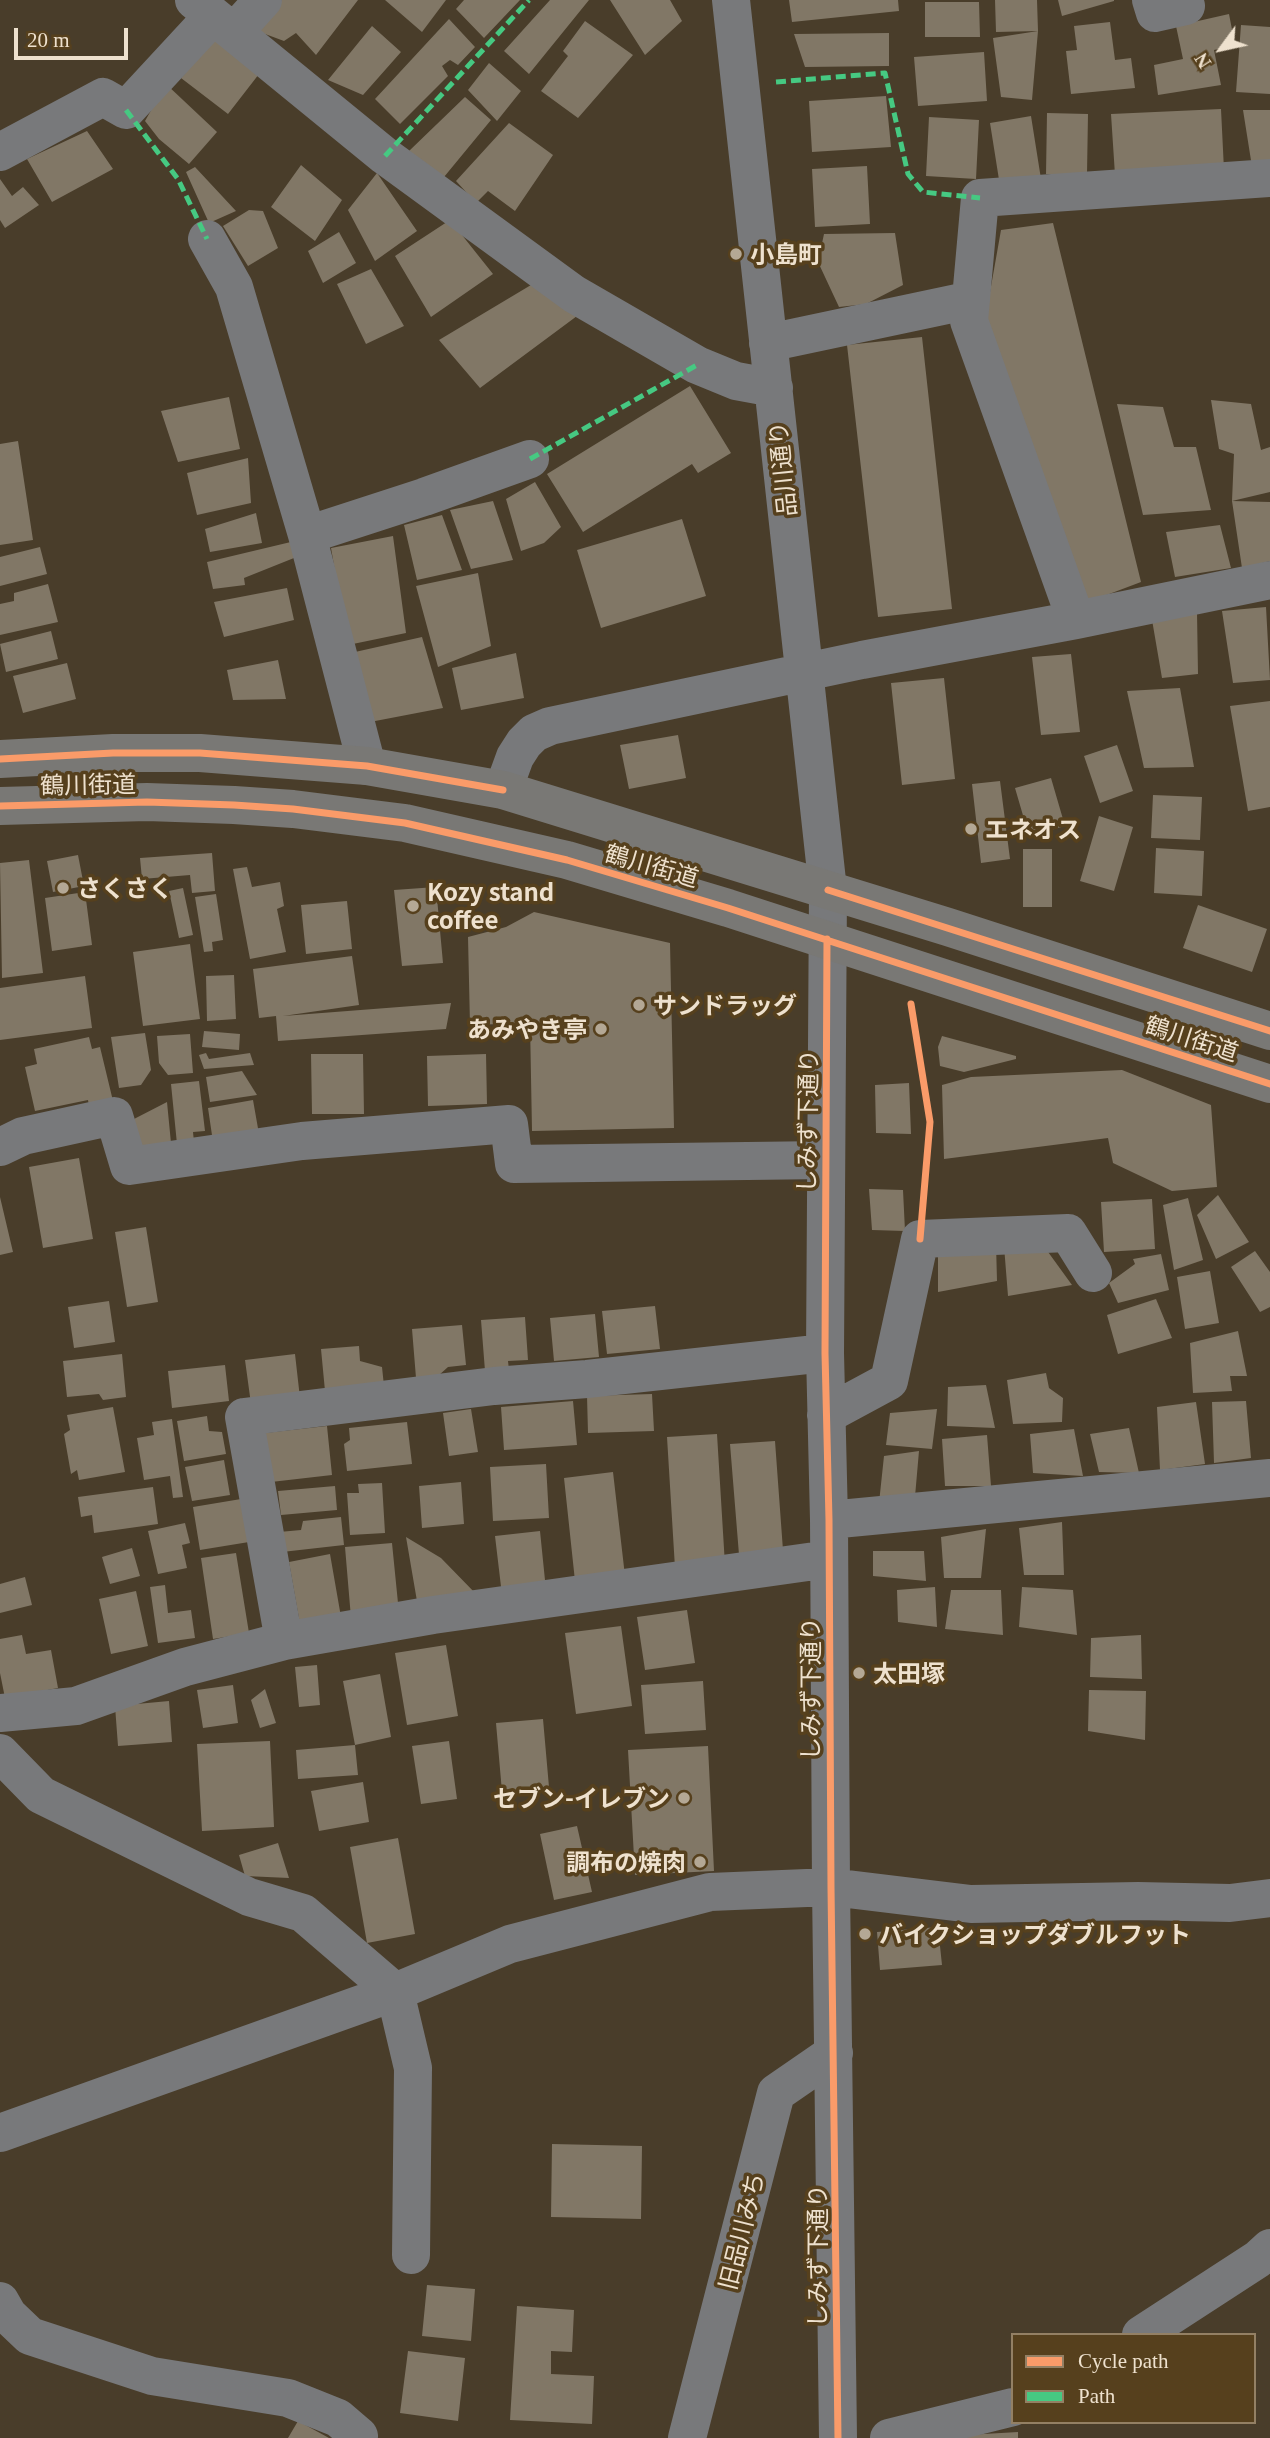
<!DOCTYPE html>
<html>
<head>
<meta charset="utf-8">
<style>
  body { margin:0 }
  #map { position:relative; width:1270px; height:2438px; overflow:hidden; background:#493d2a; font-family:Georgia,serif }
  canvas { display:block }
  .legend { position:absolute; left:1011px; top:2333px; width:245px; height:91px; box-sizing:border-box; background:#56401d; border:2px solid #938064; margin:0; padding:9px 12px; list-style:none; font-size:21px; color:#eee1ce }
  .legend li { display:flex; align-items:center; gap:14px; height:35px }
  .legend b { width:35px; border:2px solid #938064 }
  .north { position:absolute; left:1186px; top:14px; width:70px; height:70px; -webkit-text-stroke:5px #56401d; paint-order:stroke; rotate:237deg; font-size:19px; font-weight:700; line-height:28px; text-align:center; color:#eee1ce }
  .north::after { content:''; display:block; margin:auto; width:24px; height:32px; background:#eee1ce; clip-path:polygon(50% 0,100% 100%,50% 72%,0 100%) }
  .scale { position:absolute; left:14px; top:28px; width:114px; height:32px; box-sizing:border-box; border:4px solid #eee1ce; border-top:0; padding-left:9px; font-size:21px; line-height:24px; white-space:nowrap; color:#eee1ce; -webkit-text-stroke:5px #56401d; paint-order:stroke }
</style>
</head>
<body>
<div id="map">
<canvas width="1270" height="2438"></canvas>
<ul class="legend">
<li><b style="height:9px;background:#fa9b69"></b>Cycle path</li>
<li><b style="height:9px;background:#46c982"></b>Path</li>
</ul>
<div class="north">N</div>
<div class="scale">20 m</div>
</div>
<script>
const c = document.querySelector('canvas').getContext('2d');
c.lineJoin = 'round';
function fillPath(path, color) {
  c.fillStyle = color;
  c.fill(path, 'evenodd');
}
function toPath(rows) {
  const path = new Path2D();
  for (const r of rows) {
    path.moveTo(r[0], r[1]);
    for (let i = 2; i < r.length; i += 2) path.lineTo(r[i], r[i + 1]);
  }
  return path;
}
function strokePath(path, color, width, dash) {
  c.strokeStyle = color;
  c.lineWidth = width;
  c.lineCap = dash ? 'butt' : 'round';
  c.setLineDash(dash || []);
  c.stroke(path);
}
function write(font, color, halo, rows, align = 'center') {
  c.font = font + ' Georgia,"Noto Sans JP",serif';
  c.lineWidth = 7;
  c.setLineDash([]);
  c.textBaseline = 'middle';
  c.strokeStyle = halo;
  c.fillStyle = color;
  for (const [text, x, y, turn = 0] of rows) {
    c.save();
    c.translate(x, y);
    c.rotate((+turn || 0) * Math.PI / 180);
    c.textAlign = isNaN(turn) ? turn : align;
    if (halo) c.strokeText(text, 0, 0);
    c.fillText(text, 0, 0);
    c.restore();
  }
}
const building = toPath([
  [282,0,358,0,316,55,296,33,284,41,257,31],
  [385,0,446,0,422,32],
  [464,0,520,0,484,38,456,9],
  [550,0,589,0,529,74,504,51],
  [610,0,670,0,682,21,645,55],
  [789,0,898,0,899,11,792,22],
  [995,0,1037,0,1038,31,996,32],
  [1058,0,1114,0,1114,1,1062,16],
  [925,2,979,2,980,37,925,37],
  [1229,14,1235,45,1214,50,1221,85,1158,95,1154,65,1183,59,1176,26],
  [449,19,475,47,458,65,450,60,442,66,448,76,400,124,375,99],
  [585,21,633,55,578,118,541,91,568,56,563,51],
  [1110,22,1115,60,1131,58,1135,88,1071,94,1066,51,1077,50,1074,26],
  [1241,25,1270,27,1270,94,1236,92],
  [372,26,401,52,363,95,328,80],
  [1038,31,1032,100,1001,97,993,38],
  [889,33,889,66,805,67,794,34],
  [215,38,259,74,228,114,181,78],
  [984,52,987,101,918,106,914,57],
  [489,63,521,91,497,121,468,90],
  [166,84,217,132,189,164,159,139,145,121],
  [886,96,891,147,812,152,809,101],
  [465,97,491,120,444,177,409,151],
  [1221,109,1224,170,1115,175,1111,114],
  [1243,110,1270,110,1270,168,1253,173],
  [1047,113,1088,114,1087,174,1046,174],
  [1031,116,1041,179,1000,186,990,123],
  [929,117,979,120,976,179,926,176],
  [509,123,553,155,515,211,488,191,476,203,456,181],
  [87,131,113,169,52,202,27,159],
  [301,165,342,200,315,241,271,207],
  [867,166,870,224,815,227,812,169],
  [195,167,236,211,209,223,186,172],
  [377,173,417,231,375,261,348,210],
  [0,179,12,196,23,187,39,205,5,228,0,220],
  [249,210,263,211,278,248,248,266,223,226],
  [450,220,493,274,431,317,395,256],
  [1053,223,1141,582,1088,602,984,326,1001,230],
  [339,232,356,263,323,283,308,251],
  [895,233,903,285,866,304,839,307,818,262,824,234],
  [371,269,404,326,366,344,337,284],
  [531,285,577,316,480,388,439,340],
  [922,337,952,609,878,617,847,345],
  [690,386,731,453,698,473,692,464,583,532,547,474],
  [229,397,240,449,178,462,161,411],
  [1211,400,1251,404,1261,450,1270,447,1270,492,1232,501,1234,454,1219,449],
  [1117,404,1163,407,1174,447,1196,447,1211,510,1143,515],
  [18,441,33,540,0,545,0,444],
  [248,458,251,503,197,515,187,473],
  [535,482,561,527,544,543,521,551,506,499],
  [493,501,513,560,471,569,450,510],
  [1232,501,1270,502,1270,561,1242,568],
  [256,513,262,543,210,552,205,529],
  [442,515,462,570,417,580,404,525],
  [682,519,706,596,601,628,577,550],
  [1220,525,1231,568,1175,577,1166,532],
  [393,536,406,633,348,645,331,548],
  [295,541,299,556,244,578,245,585,213,589,207,562],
  [40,547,47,574,0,586,0,557],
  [478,573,491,646,438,667,416,586],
  [48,584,58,622,0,635,0,604,14,601,14,593],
  [287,588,294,620,224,637,214,602],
  [1266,607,1270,680,1233,683,1222,611],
  [1197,612,1198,674,1162,678,1151,614],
  [51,631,58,659,6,672,0,644],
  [422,637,443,708,370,722,355,652],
  [516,653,524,698,461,710,452,668],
  [1071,654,1080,732,1041,735,1032,657],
  [278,660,286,699,233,700,227,670],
  [67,663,76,699,23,713,13,676],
  [944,678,955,779,902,785,891,683],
  [1180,688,1194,767,1144,768,1127,691],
  [1270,701,1270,807,1248,811,1230,706],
  [678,735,686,778,629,789,620,745],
  [1117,745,1133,791,1100,803,1084,756],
  [1051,778,1065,826,1029,836,1015,788],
  [1000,781,1010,859,981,863,972,784],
  [1153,795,1202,797,1200,840,1151,838],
  [1099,816,1133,827,1114,891,1080,881],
  [1156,848,1204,851,1202,896,1154,893],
  [1023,849,1052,849,1052,907,1023,907],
  [212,853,215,891,192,893,190,875,142,879,140,858],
  [78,855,84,886,53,892,47,861],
  [29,860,43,973,2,978,0,863],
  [247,867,252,887,280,882,284,906,277,909,286,952,250,959,233,869],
  [436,887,443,963,402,966,394,890],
  [183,888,193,935,179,938,169,891],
  [85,892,92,945,52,951,45,898],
  [216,894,223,940,212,942,213,951,204,952,195,897],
  [347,901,352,949,306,954,301,905],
  [1198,905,1267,929,1252,972,1183,948],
  [534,912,670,943,674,1128,532,1131,530,1023,470,1025,468,937,506,927],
  [190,944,200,1019,143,1026,133,952],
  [352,956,359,1005,283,1016,451,1003,446,1029,278,1041,276,1016,259,1018,253,969],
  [234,975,236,1019,207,1021,206,976],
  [85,976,92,1028,0,1040,0,988],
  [204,1031,240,1034,239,1050,202,1047],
  [145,1033,151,1070,141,1085,119,1088,111,1037],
  [190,1034,193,1073,168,1075,159,1063,157,1036],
  [942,1036,1016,1056,1016,1059,964,1072,940,1066,938,1047],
  [89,1037,92,1049,100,1047,113,1101,89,1106,88,1100,35,1111,25,1067,37,1064,34,1049],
  [206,1053,209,1059,250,1053,254,1065,204,1069,199,1055],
  [311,1054,363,1054,364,1114,312,1114],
  [486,1054,487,1104,428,1106,427,1056],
  [1122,1070,1211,1105,1217,1187,1172,1191,1113,1163,1108,1138,944,1159,942,1085,971,1077],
  [242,1071,257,1095,210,1102,206,1077],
  [199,1081,205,1131,193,1132,194,1142,177,1144,171,1084],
  [909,1083,911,1134,876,1133,875,1085],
  [253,1100,259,1134,213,1142,208,1108],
  [167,1102,171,1143,137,1146,134,1119],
  [79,1158,93,1239,43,1248,29,1167],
  [869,1189,903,1190,905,1231,872,1230],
  [1218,1195,1249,1242,1216,1259,1197,1215],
  [0,1197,13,1252,0,1255],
  [1188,1198,1203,1260,1174,1270,1163,1205],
  [1152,1199,1155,1249,1104,1252,1101,1202],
  [146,1227,158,1302,127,1307,115,1232],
  [996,1243,997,1281,938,1292,938,1246],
  [1043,1245,1072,1285,1008,1296,1004,1246],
  [1255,1251,1270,1272,1270,1307,1260,1312,1231,1267],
  [1161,1254,1169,1290,1118,1303,1109,1283,1135,1264,1133,1259],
  [1210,1271,1219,1323,1185,1329,1177,1277],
  [1156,1299,1172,1338,1118,1354,1107,1315],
  [109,1301,115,1342,74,1348,68,1307],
  [655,1306,660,1349,607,1354,602,1311],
  [595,1314,599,1357,554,1361,550,1318],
  [525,1317,528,1360,508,1361,509,1370,485,1371,481,1320],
  [462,1325,466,1365,448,1367,438,1376,416,1378,412,1329],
  [1238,1331,1247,1376,1230,1376,1232,1391,1193,1393,1190,1343],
  [359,1346,360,1361,382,1367,384,1386,325,1391,321,1349],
  [122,1354,126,1397,103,1400,99,1394,67,1397,63,1361],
  [295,1354,300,1398,251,1404,245,1360],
  [225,1365,229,1401,172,1408,168,1371],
  [1046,1373,1049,1388,1063,1398,1062,1422,1013,1424,1007,1380],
  [986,1385,995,1428,947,1426,948,1387],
  [652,1394,654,1431,588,1433,587,1396],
  [573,1401,577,1445,504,1450,501,1407],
  [1246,1401,1251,1458,1214,1463,1212,1402],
  [1196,1402,1205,1464,1160,1470,1157,1407],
  [113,1407,125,1472,79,1480,77,1470,71,1474,64,1434,70,1430,67,1415],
  [471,1409,478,1452,449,1456,443,1413],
  [937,1409,932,1449,886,1445,890,1413],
  [207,1416,209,1431,222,1432,226,1454,184,1461,177,1421],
  [172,1419,183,1497,173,1498,170,1476,144,1480,137,1438,154,1435,152,1422],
  [407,1422,412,1464,347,1471,344,1444,350,1440,349,1428],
  [327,1426,332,1475,271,1482,265,1433],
  [1129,1428,1139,1473,1099,1472,1090,1434],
  [1074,1429,1083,1476,1033,1473,1030,1434],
  [717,1434,725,1565,675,1568,667,1437],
  [987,1435,991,1486,945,1486,942,1439],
  [775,1441,784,1564,740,1567,730,1444],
  [919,1451,914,1508,879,1503,884,1456],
  [224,1460,230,1495,192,1501,185,1467],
  [546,1464,549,1518,493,1521,490,1467],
  [613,1472,625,1576,575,1581,564,1478],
  [461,1482,464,1524,422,1528,419,1486],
  [382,1483,385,1533,350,1535,347,1493,359,1493,358,1484],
  [335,1486,337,1510,281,1515,278,1491],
  [153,1487,158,1524,94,1533,92,1515,81,1517,78,1497],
  [241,1499,249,1542,200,1550,193,1507],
  [341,1517,344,1545,282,1552,279,1532,301,1530,303,1521],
  [1062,1522,1064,1575,1024,1575,1019,1528],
  [185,1523,190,1543,182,1545,187,1568,158,1574,148,1531],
  [986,1529,981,1578,944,1578,941,1537],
  [540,1531,546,1590,502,1595,495,1536],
  [406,1537,441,1558,478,1596,418,1607],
  [392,1543,399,1613,351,1618,345,1547],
  [132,1548,140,1576,110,1584,102,1557],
  [873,1551,924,1551,926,1581,873,1576],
  [236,1553,249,1633,213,1639,201,1558],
  [330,1554,341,1617,300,1624,289,1562],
  [25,1577,32,1605,0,1613,0,1584],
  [165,1585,168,1613,191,1610,195,1638,158,1643,150,1587],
  [935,1587,937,1627,898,1622,897,1590],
  [1022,1587,1073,1590,1077,1635,1019,1627],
  [951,1590,1001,1590,1003,1635,945,1629],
  [136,1591,148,1646,111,1654,99,1599],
  [687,1610,695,1663,645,1670,637,1617],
  [621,1626,632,1706,576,1714,565,1633],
  [22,1635,26,1654,51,1650,58,1688,5,1698,0,1673,0,1639],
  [1141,1635,1142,1679,1090,1677,1091,1638],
  [446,1645,458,1716,407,1725,395,1653],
  [317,1665,320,1705,299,1707,295,1667],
  [380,1674,391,1737,355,1745,358,1775,298,1779,296,1750,355,1745,343,1681],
  [703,1681,706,1730,645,1734,641,1685],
  [233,1685,238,1723,203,1728,197,1690],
  [265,1689,276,1723,260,1728,251,1700],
  [1089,1690,1146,1691,1145,1740,1088,1731],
  [169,1701,172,1742,118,1746,115,1706],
  [543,1719,549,1787,502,1792,496,1723],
  [270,1741,274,1827,202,1831,197,1744],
  [449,1741,457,1799,421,1804,412,1746],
  [708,1746,714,1871,635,1875,628,1750],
  [363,1782,369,1822,319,1831,311,1791],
  [577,1826,592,1892,554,1900,540,1834],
  [398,1838,415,1934,367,1943,350,1847],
  [278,1843,289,1878,245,1876,239,1855],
  [938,1927,942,1965,880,1970,877,1932],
  [552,2144,642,2146,641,2219,551,2217],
  [427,2285,475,2289,471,2341,422,2336],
  [517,2306,574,2310,572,2352,551,2351,551,2374,594,2376,592,2424,510,2420],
  [408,2351,465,2358,458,2421,400,2413],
  [298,2421,329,2438,288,2438],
  [1018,2432,1018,2438,951,2438,950,2436]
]);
const minor = toPath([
  [194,0,385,156,574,294,697,365,736,381,774,388],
  [731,0,828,890,825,1353,829,1520,831,1887,838,2438],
  [1151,0,1155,13,1186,6],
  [234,32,263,0],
  [0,152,103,97,126,110,213,16],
  [207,239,234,287,307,535,367,766],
  [768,343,971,300],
  [307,535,424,497,530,459],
  [1076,620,969,321,980,198,1270,178],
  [503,790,515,757,524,743,534,733,550,726,862,660,1076,620,1270,580],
  [0,1147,23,1136,114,1116,129,1166,302,1141,509,1124,514,1164,825,1160],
  [826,1415,889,1381,920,1239,1068,1233,1093,1273],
  [829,1520,1270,1478],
  [284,1641,244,1417,494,1386,587,1379,825,1353],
  [0,1713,76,1706,185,1667,284,1641,433,1615,829,1559],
  [0,1753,41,1795,249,1897,303,1913,395,1992,413,2068,411,2255],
  [0,2133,395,1992,510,1944,710,1892,831,1887,971,1904,1138,1901,1230,1903,1270,1898],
  [0,2301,8,2315,30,2336,152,2376,288,2398,338,2418,359,2436,357,2438],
  [1141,2335,1258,2259,1270,2248],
  [687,2438,776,2093,834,2053],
  [889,2438,1013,2407]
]);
const major = toPath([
  [0,759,113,753,200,753,367,766,503,790,948,927,1270,1031],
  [0,806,147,802,234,805,293,809,405,823,567,860,728,908,1270,1084]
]);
const quiet = toPath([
  [776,82,885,73,908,174,923,192,980,198],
  [126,110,178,179,207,239],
  [385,156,529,0],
  [530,459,697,365]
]);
const cycleway = toPath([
  [0,759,113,753,200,753,367,766,503,790],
  [0,806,147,802,234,805,293,809,405,823,567,860,728,908,1270,1084],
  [828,890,1270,1031],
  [827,939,825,1353,829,1520,831,1887,838,2438],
  [911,1004,930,1122,920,1239]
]);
const markers = [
  [736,254,7,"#b4a895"],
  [971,829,7,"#b4a895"],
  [63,888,7,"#b4a895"],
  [413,906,7,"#b4a895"],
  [639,1005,7,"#b4a895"],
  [601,1029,7,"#b4a895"],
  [859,1673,7,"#b4a895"],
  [684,1798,7,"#b4a895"],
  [700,1862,7,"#b4a895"],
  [865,1934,7,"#b4a895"]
];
const poiNames = [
  ["小島町",750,254],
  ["エネオス",985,829],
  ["さくさく",77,888],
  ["Kozy stand",427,892],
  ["coffee",427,920],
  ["サンドラッグ",653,1005],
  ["あみやき亭",587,1029,"right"],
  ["太田塚",873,1673],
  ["セブン-イレブン",670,1798,"right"],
  ["調布の焼肉",686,1862,"right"],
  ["バイクショップダブルフット",879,1934]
];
const streetNames = [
  ["品川通り",782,469,-96],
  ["鶴川街道",88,784,-1],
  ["鶴川街道",652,865,16],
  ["鶴川街道",1192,1038,18],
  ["しみず下通り",807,1121,-89],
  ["しみず下通り",810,1689,-90],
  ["旧品川みち",741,2231,-76],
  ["しみず下通り",817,2256,-90]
];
fillPath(building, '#817766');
strokePath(minor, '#78797b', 38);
strokePath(major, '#797875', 38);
strokePath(quiet, '#46c982', 5, [10, 5]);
strokePath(cycleway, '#fa9b69', 7);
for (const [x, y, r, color] of markers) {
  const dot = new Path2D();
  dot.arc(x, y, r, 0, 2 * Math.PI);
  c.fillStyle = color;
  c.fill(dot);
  strokePath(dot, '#56401d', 2.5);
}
write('bold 24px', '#eee1ce', '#56401d', poiNames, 'left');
write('24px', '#eee1ce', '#56401d', streetNames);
</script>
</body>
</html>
